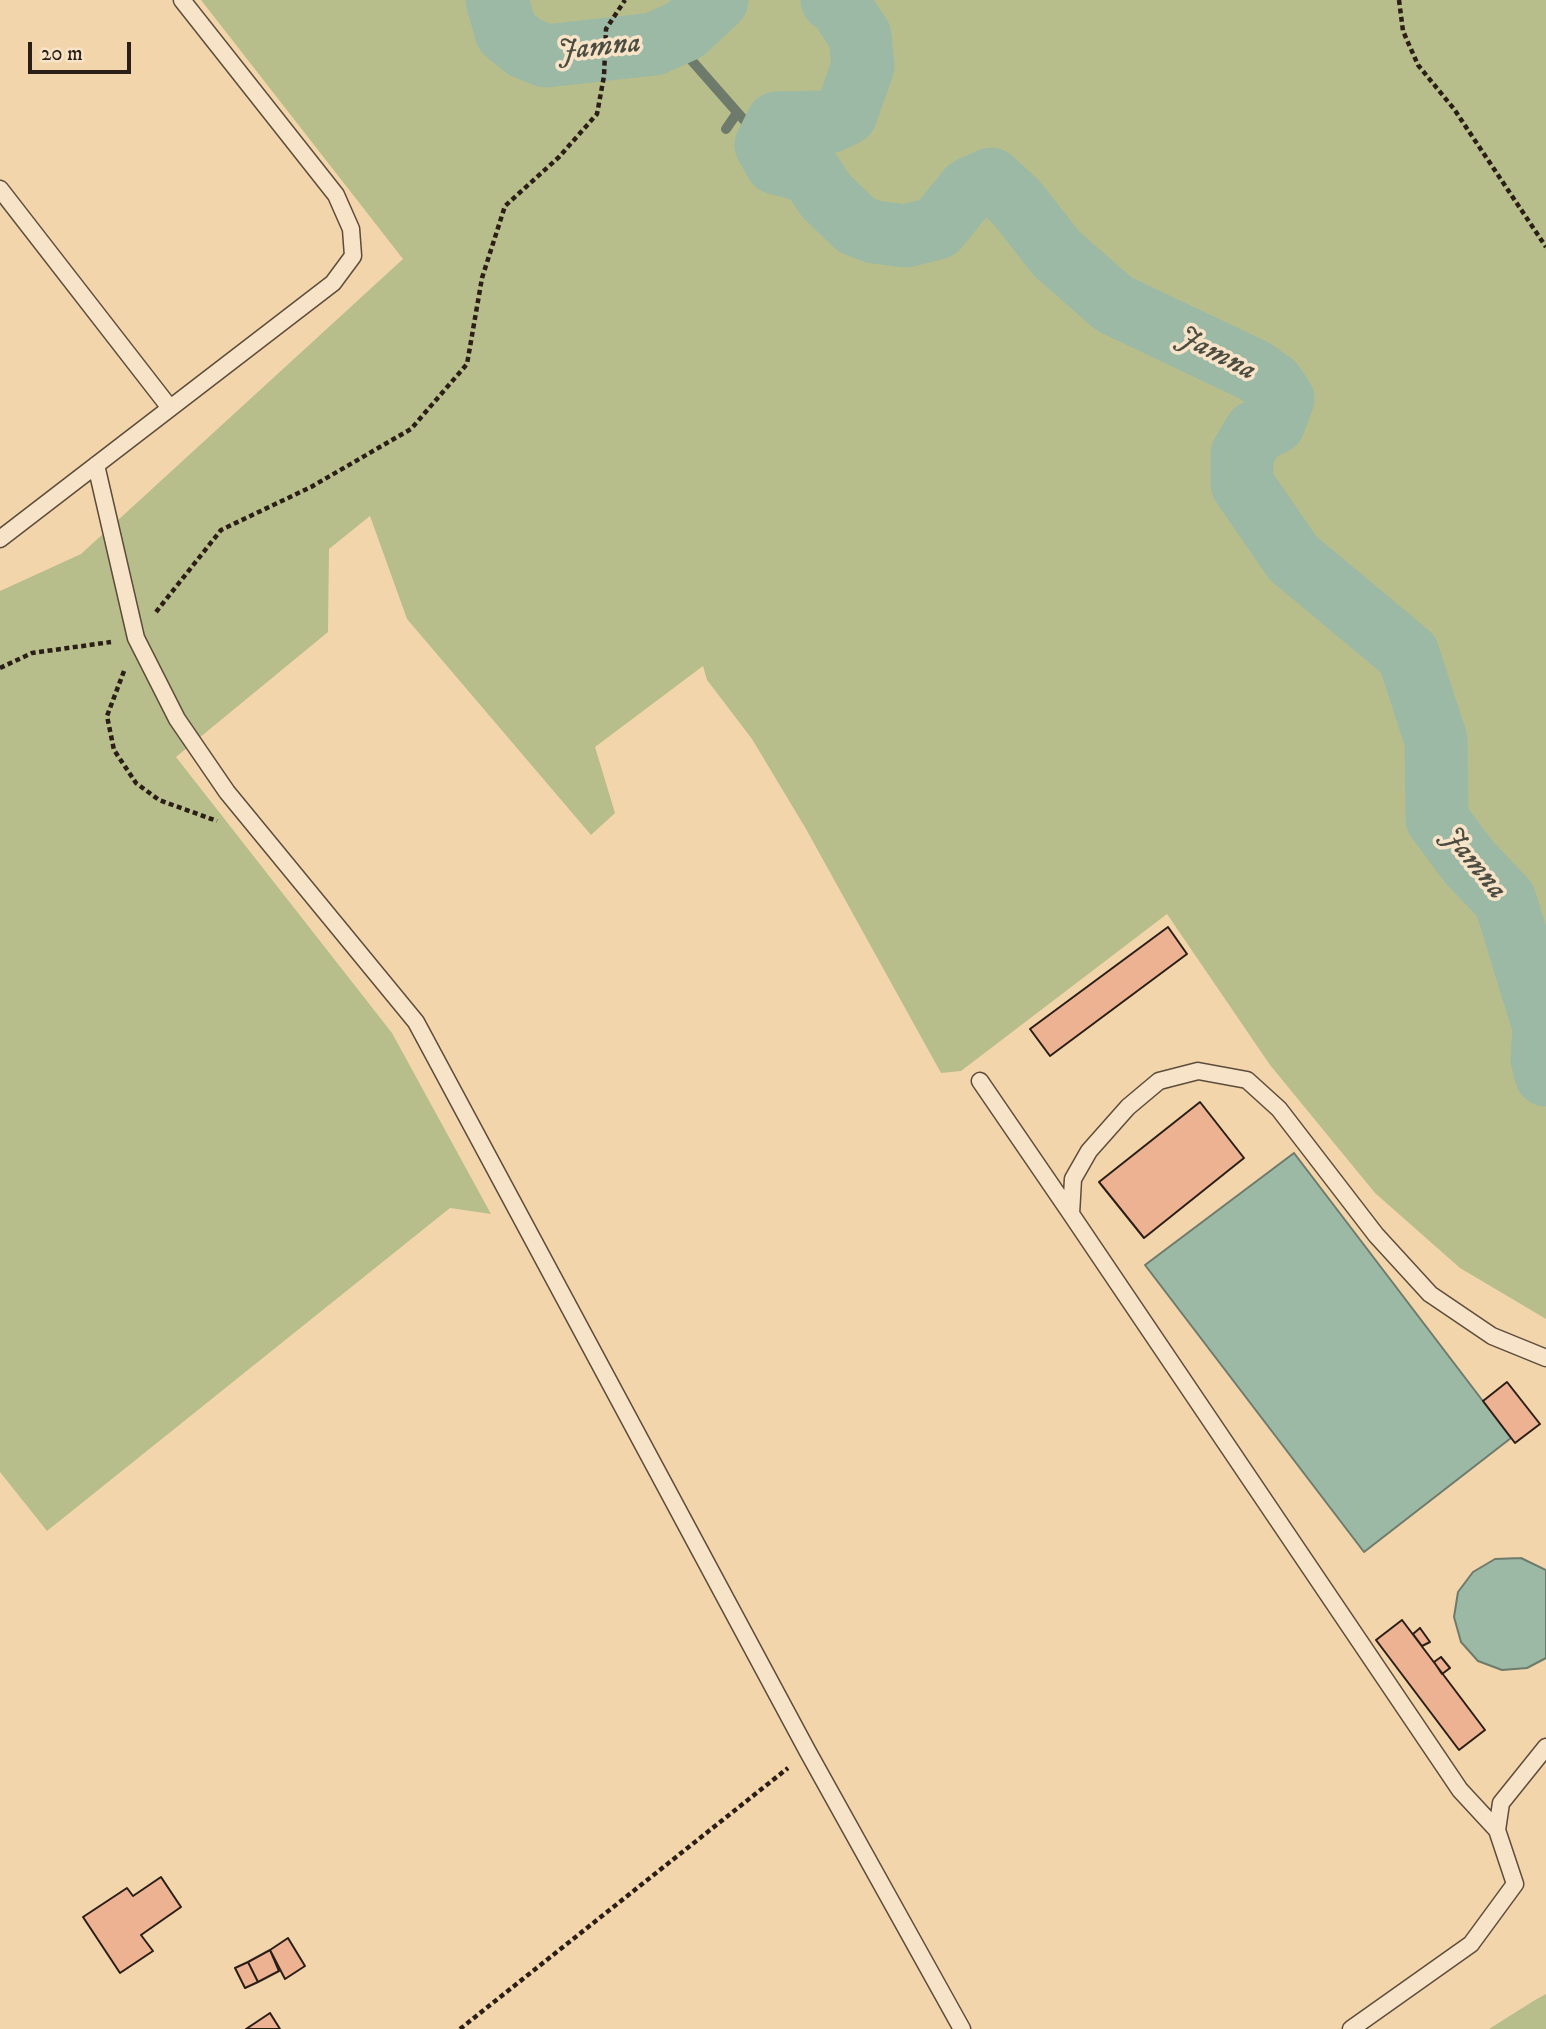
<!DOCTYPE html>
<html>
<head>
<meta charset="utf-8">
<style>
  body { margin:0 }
  #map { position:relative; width:1546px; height:2029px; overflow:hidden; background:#f3d5ab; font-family:"IM FELL DW Pica",serif }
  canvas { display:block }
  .scale { position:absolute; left:28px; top:42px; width:103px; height:32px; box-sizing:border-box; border:4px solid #2a1e16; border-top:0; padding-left:9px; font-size:21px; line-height:24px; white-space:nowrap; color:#2a1e16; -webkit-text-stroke:5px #f7e4c8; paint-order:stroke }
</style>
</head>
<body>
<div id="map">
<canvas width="1546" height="2029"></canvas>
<div class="scale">20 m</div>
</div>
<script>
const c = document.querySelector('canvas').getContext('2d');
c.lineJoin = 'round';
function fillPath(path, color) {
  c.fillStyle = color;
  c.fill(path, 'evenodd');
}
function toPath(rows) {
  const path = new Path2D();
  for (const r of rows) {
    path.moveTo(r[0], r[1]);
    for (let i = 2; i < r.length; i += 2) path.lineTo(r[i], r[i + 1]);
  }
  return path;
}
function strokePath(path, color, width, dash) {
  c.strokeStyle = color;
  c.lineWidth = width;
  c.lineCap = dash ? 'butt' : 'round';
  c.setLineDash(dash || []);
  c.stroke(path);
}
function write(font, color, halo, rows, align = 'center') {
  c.font = font + ' "IM FELL DW Pica",serif';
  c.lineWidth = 7;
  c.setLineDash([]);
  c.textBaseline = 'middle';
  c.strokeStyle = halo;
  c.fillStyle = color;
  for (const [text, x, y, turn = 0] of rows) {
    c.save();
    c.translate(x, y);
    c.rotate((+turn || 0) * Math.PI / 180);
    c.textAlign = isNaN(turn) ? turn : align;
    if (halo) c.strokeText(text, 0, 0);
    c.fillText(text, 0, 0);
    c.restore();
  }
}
const green = toPath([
  [201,0,1546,0,1546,1319,1460,1268,1375,1193,1270,1065,1167,914,961,1071,941,1073,806,829,752,739,707,680,703,666,595,747,615,813,591,835,407,619,370,516,329,549,328,632,176,757,392,1033,491,1214,450,1208,47,1531,0,1472,0,591,81,554,403,259],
  [1546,1994,1546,2029,1489,2029,1535,2000]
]);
const water = toPath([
  [1294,1153,1511,1438,1364,1552,1145,1265,1294,1153],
  [1521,1558,1546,1570,1546,1658,1527,1668,1502,1670,1478,1661,1461,1642,1454,1617,1458,1592,1473,1572,1495,1559,1521,1558]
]);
const stream = toPath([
  [671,37,766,145],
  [726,129,737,113]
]);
const river = toPath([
  [497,0,506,32,524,47,546,56,654,44,685,30,717,0],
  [832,0,839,4,860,36,863,66,846,114,829,122,777,123,766,145,776,163,810,172,826,196,856,225,874,232,906,236,937,228,969,189,991,179,1016,202,1057,254,1114,304,1255,371,1273,384,1283,399,1274,423,1255,432,1242,454,1242,484,1293,558,1408,654,1436,740,1437,819,1469,862,1505,900,1544,1027,1542,1059,1546,1075]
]);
const building = toPath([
  [1168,927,1187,954,1050,1056,1030,1029,1168,927],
  [1200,1102,1244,1158,1144,1238,1099,1182,1200,1102],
  [1507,1382,1540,1424,1515,1443,1483,1401,1507,1382],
  [1402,1620,1485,1730,1459,1750,1376,1640,1402,1620],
  [1420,1628,1430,1642,1422,1646,1413,1634,1420,1628],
  [1441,1657,1450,1668,1442,1674,1434,1662,1441,1657],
  [161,1877,181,1907,141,1935,153,1951,120,1973,83,1917,127,1888,133,1896,161,1877],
  [288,1938,305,1966,285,1979,270,1950,288,1938],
  [270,1950,279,1971,258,1982,248,1962,270,1950],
  [248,1962,258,1982,245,1988,235,1968,248,1962],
  [270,2013,280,2029,246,2029,270,2013]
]);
const path = toPath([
  [1399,0,1403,31,1418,65,1454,109,1546,247],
  [156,612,221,530,311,487,411,429,467,364,482,278,505,206,559,157,597,114,604,76,606,29,625,0],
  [0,668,32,653,111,642],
  [124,671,107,716,114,750,136,783,159,800,217,821],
  [460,2029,788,1768]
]);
const service = toPath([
  [0,189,170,408],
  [96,465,136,638,177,719,227,792,416,1022,808,1752,962,2029],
  [0,539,333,283,353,256,351,229,336,195,182,0],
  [980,1081,1071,1214],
  [1497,1830,1501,1803,1546,1747],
  [1351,2029,1471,1944,1515,1884,1497,1830,1460,1790,1071,1214,1073,1179,1089,1151,1128,1107,1159,1081,1198,1071,1247,1080,1279,1109,1376,1235,1430,1294,1492,1336,1546,1358]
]);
const waterNames = [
  ["Jamna",599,49,-6],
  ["Jamna",1216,355,28],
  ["Jamna",1473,864,51]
];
fillPath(green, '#b8be8b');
fillPath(water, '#9cb9a6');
strokePath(water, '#6e7b6c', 2);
strokePath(stream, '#6e7b6c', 10);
strokePath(river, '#9cb9a6', 63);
fillPath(building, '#edb292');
strokePath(building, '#2a1e16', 2);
strokePath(service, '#5c4c3b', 19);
strokePath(path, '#2a1e16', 4.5, [5, 3.5]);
strokePath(service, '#f7e4c8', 16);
write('italic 30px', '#4c4c41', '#f7e4c8', waterNames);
</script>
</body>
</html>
